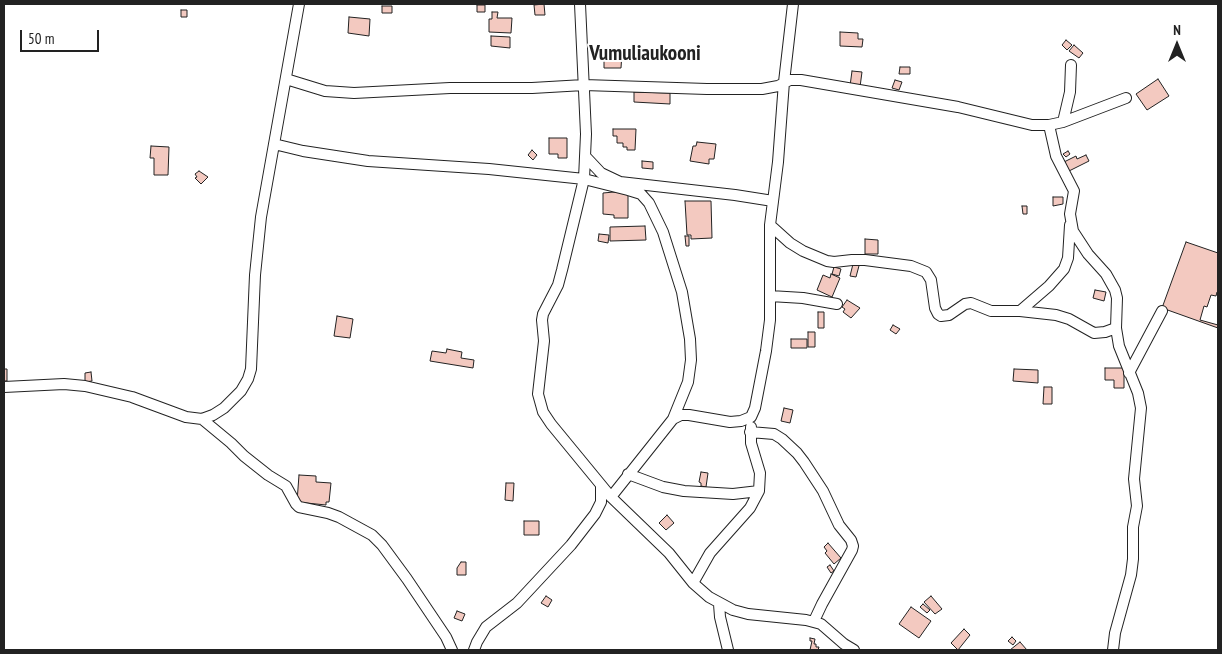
<!DOCTYPE html>
<html>
<head>
<meta charset="utf-8">
<style>
  body { margin:0 }
  #map { position:relative; width:1222px; height:654px; overflow:hidden; background:#fff; font-family:"PT Sans Narrow",sans-serif }
  canvas { display:block }
  .frame { position:absolute; inset:0; border:5px solid #222; pointer-events:none }
  .north { position:absolute; left:1152px; top:20px; width:50px; height:50px; -webkit-text-stroke:4px #fff; paint-order:stroke; rotate:0deg; font-size:14px; font-weight:700; line-height:20px; text-align:center; color:#222 }
  .north::after { content:''; display:block; margin:auto; width:18px; height:22px; background:#222; clip-path:polygon(50% 0,100% 100%,50% 72%,0 100%) }
  .scale { position:absolute; left:20px; top:30px; width:79px; height:22px; box-sizing:border-box; border:2px solid #222; border-top:0; padding-left:6px; font-size:15px; line-height:18px; white-space:nowrap; color:#222; -webkit-text-stroke:4px #fff; paint-order:stroke }
</style>
</head>
<body>
<div id="map">
<canvas width="1222" height="654"></canvas>
<div class="frame"></div>
<div class="north">N</div>
<div class="scale">50 m</div>
</div>
<script>
const c = document.querySelector('canvas').getContext('2d');
c.lineJoin = 'round';
function fillPath(path, color) {
  c.fillStyle = color;
  c.fill(path, 'evenodd');
}
function toPath(rows) {
  const path = new Path2D();
  for (const r of rows) {
    path.moveTo(r[0], r[1]);
    for (let i = 2; i < r.length; i += 2) path.lineTo(r[i], r[i + 1]);
  }
  return path;
}
function strokePath(path, color, width, dash) {
  c.strokeStyle = color;
  c.lineWidth = width;
  c.lineCap = dash ? 'butt' : 'round';
  c.setLineDash(dash || []);
  c.stroke(path);
}
function write(font, color, halo, rows, align = 'center') {
  c.font = font + ' "PT Sans Narrow",sans-serif';
  c.lineWidth = 4;
  c.setLineDash([]);
  c.textBaseline = 'middle';
  c.strokeStyle = halo;
  c.fillStyle = color;
  for (const [text, x, y, turn = 0] of rows) {
    c.save();
    c.translate(x, y);
    c.rotate((+turn || 0) * Math.PI / 180);
    c.textAlign = isNaN(turn) ? turn : align;
    if (halo) c.strokeText(text, 0, 0);
    c.fillText(text, 0, 0);
    c.restore();
  }
}
const building = toPath([
  [544,4,545,15,535,15,534,5,544,4],
  [477,5,485,5,485,12,477,12,477,5],
  [382,6,392,6,392,13,382,13,382,6],
  [181,10,187,10,187,17,181,17,181,10],
  [492,12,498,12,497,18,512,18,511,33,489,32,489,19,492,19,492,12],
  [349,17,370,19,369,36,348,33,349,17],
  [840,32,858,33,858,39,863,39,862,47,840,46,840,32],
  [491,36,510,37,510,48,491,46,491,36],
  [1066,40,1072,45,1067,50,1062,45,1066,40],
  [1074,45,1083,53,1079,58,1069,51,1074,45],
  [604,52,622,53,621,68,604,68,604,52],
  [900,67,910,67,910,74,899,74,900,67],
  [852,71,862,72,860,87,850,86,852,71],
  [1158,79,1169,96,1147,110,1136,94,1158,79],
  [895,80,902,82,899,90,892,88,895,80],
  [634,92,670,93,670,104,634,102,634,92],
  [613,129,636,129,635,150,627,150,627,147,623,147,623,143,617,143,617,136,613,136,613,129],
  [549,138,567,138,567,158,558,158,558,154,549,154,549,138],
  [697,142,716,144,714,159,709,159,709,164,690,161,693,146,696,146,697,142],
  [151,146,169,147,168,175,154,175,154,158,150,158,151,146],
  [532,150,537,155,533,160,528,155,532,150],
  [1068,151,1070,154,1066,157,1063,154,1068,151],
  [1086,155,1089,161,1065,173,1060,164,1076,156,1077,159,1086,155],
  [642,161,653,162,653,169,642,168,642,161],
  [199,171,208,177,201,184,195,178,197,177,195,174,199,171],
  [614,192,628,193,628,218,614,218,614,215,603,214,603,193,614,192],
  [1053,197,1063,197,1063,204,1053,206,1053,197],
  [685,201,711,201,712,238,691,239,691,235,687,235,685,201],
  [1022,206,1027,206,1027,214,1023,214,1022,206],
  [645,226,646,240,610,241,610,227,645,226],
  [599,234,609,235,608,243,598,241,599,234],
  [685,236,689,236,689,246,686,246,685,236],
  [865,239,878,240,878,254,865,254,865,239],
  [1186,242,1218,253,1218,293,1217,292,1216,296,1211,295,1207,307,1204,306,1200,320,1218,325,1218,328,1162,308,1186,242],
  [854,260,860,262,856,277,850,276,854,260],
  [834,267,841,269,839,276,832,274,834,267],
  [831,274,840,278,832,297,817,290,823,275,830,278,831,274],
  [1095,290,1106,292,1104,301,1093,298,1095,290],
  [847,300,860,308,851,318,843,312,845,309,842,307,847,300],
  [818,312,824,312,824,328,818,328,818,312],
  [337,316,353,319,350,338,334,336,337,316],
  [893,325,900,329,896,334,890,330,893,325],
  [808,332,815,332,815,347,808,347,808,332],
  [791,339,807,339,807,348,791,348,791,339],
  [447,349,462,352,461,358,474,360,473,368,430,361,432,351,446,353,447,349],
  [1105,368,1124,368,1124,388,1114,388,1114,380,1105,380,1105,368],
  [4,369,7,369,7,381,4,381,4,369],
  [1014,369,1038,370,1038,383,1013,381,1014,369],
  [91,372,92,381,85,382,85,373,91,372],
  [1044,387,1052,387,1052,404,1043,404,1044,387],
  [784,408,793,410,790,423,781,421,784,408],
  [701,472,708,473,706,487,701,486,701,483,699,482,701,472],
  [299,475,316,476,316,482,331,483,329,502,326,502,326,505,297,502,299,475],
  [506,483,514,483,513,501,505,500,506,483],
  [667,515,674,523,666,530,659,523,667,515],
  [524,521,539,521,539,535,524,535,524,521],
  [828,543,841,558,834,564,825,553,827,551,824,547,828,543],
  [461,562,466,562,466,575,457,575,457,568,461,562],
  [830,565,834,571,831,573,827,567,830,565],
  [546,596,552,600,548,607,541,603,546,596],
  [931,596,942,609,935,614,924,602,931,596],
  [923,604,930,610,927,613,920,607,923,604],
  [911,607,931,621,919,638,899,624,911,607],
  [457,611,465,614,462,621,454,618,457,611],
  [964,629,970,635,958,650,951,643,964,629],
  [1012,637,1016,641,1013,645,1008,641,1012,637],
  [810,638,815,639,814,644,816,644,816,647,819,647,818,650,810,650,812,641,810,641,810,638],
  [1020,642,1027,650,1010,650,1020,642]
]);
const street = toPath([
  [580,4,586,134,584,179,562,270,558,285,543,314,542,320,544,341,538,394,543,412,551,424,611,497,669,553,693,583,709,597,733,610,748,614,806,620,821,624,844,644,854,650],
  [286,79,325,91,354,93,450,88,532,88,584,85,707,89,762,89,778,86,790,80,801,80,958,107,1032,125,1049,125,1063,122,1126,98],
  [1063,122,1070,92,1071,65],
  [1049,125,1056,156,1074,191,1070,214,1073,231,1088,254,1106,274,1115,290,1117,298,1116,328,1119,346,1138,393,1141,408,1134,479,1137,506,1133,527,1133,559,1131,575,1115,633,1113,650],
  [274,144,303,151,368,161,489,169,584,179,628,190,641,194,649,203,663,232,682,292,690,339,691,360,688,382,673,419,611,497],
  [585,156,601,173,620,182,735,195,773,201],
  [770,225,790,243,803,251,827,261,834,262,852,260,865,260,911,266,926,272,931,280,935,308,938,314,941,316,949,315,965,304,971,303,991,311,1020,311,1056,315,1069,319,1094,333,1105,332,1116,328],
  [770,296,803,298,837,304],
  [1020,311,1049,286,1064,269,1068,258,1070,225],
  [1129,373,1162,311],
  [4,387,64,384,85,386,132,397,186,417,202,419,213,415,224,408,241,391,248,379,251,369,255,275,261,217,299,4],
  [202,419,231,443,244,456,268,475,286,486,296,504,299,507,328,513,339,517,372,535,382,545,407,579,446,637,452,650],
  [673,419,681,415,689,415,730,422,741,421,751,417,755,408,766,351,770,320,770,225,778,162,784,82,793,4],
  [750,432,774,434,782,439,797,453,804,462,823,491,839,525,851,540,853,546,852,550,822,604,814,621],
  [628,474,663,487,684,491,733,494,759,491],
  [693,583,710,553,750,508,759,491,760,473,751,443,751,427],
  [719,604,720,617,728,650],
  [474,650,477,642,486,627,517,603,571,545,595,514,601,502,601,486]
]);
const quarterNames = [
  ["Vumuliaukooni",645,54]
];
fillPath(building, '#f3c9c0');
strokePath(building, '#222', 1);
strokePath(street, '#222', 12);
strokePath(street, '#fff', 10);
write('bold 21px', '#222', '#fff', quarterNames);
</script>
</body>
</html>
